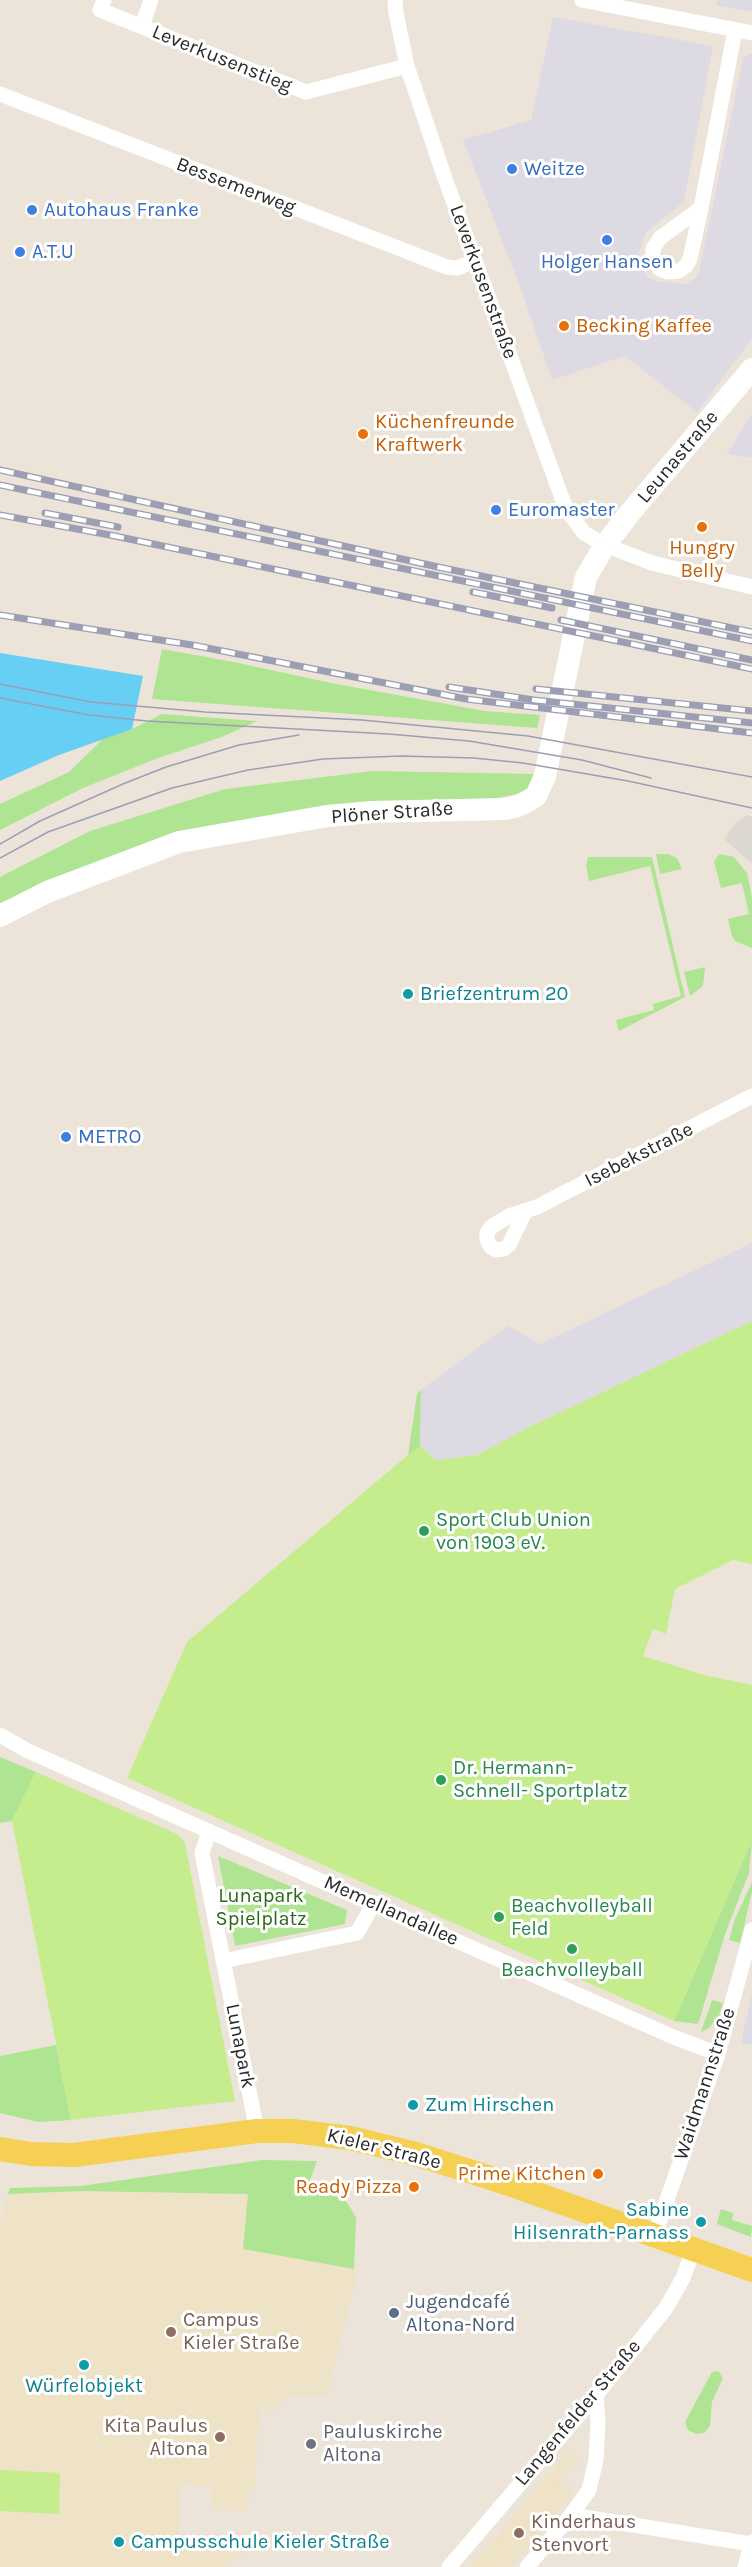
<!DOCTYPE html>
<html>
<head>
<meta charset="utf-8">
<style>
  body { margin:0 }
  canvas { display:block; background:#ece4d9 }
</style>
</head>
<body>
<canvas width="752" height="2567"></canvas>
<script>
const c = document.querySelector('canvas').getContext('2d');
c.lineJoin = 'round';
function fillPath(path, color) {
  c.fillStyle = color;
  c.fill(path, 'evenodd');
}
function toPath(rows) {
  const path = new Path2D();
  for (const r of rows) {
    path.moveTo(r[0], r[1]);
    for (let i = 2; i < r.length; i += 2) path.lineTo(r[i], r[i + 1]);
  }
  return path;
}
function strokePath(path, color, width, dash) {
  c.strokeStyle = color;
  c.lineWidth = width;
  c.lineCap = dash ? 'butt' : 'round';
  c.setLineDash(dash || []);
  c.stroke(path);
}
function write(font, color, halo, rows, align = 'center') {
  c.font = font + ' Karla,sans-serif';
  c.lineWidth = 6;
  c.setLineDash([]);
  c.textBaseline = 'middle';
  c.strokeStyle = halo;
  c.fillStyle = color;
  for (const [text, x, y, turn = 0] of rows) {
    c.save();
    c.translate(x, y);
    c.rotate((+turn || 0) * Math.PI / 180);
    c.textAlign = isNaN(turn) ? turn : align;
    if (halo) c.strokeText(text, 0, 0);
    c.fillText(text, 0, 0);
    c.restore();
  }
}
const industrial = toPath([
  [717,0,752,0,752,12,716,5],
  [553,17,713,46,684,202,646,232,639,253,639,265,648,278,660,282,685,284,694,279,699,272,743,59,749,54,752,54,752,339,697,412,625,356,552,380,521,289,463,140,531,120],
  [752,414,752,458,727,454],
  [752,1243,752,1321,523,1430,478,1455,436,1460,420,1446,421,1390,507,1326,533,1339,538,1345],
  [752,1993,752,2045,741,2043]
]);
const education = toPath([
  [262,2160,317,2161,307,2188,344,2198,356,2217,354,2269,358,2270,326,2396,287,2395,274,2409,259,2408,255,2488,249,2489,248,2511,211,2509,212,2486,180,2485,177,2547,241,2549,242,2552,224,2567,0,2567,0,2221,10,2188,81,2186],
  [569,2450,580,2462,558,2479,569,2486,571,2491,569,2499,511,2567,470,2567]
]);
const green = toPath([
  [162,649,234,662,331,683,485,711,540,715,537,728,152,699],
  [162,714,257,721,222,737,158,758,83,788,0,830,0,804,69,772,103,739,132,729],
  [373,771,537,774,530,787,517,794,497,798,325,805,175,832,0,903,0,877,90,831,225,789],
  [656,854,668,854,677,858,682,869,660,874],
  [719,854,734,857,747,873,752,897,752,948,735,941,732,936,728,919,749,914,742,883,721,888,714,862],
  [588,857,652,857,685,997,619,1031,616,1020,654,1010,653,1004,681,996,650,866,589,881,586,866],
  [705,967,703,986,690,996,684,972],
  [421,1390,420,1446,408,1455,417,1394],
  [0,1757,36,1772,12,1821,0,1823],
  [752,1840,749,1873,725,1934,699,2021,697,2024,674,2021],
  [218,1856,347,1910,345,1924,235,1946],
  [752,1882,752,1892,740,1943,729,1940,735,1919],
  [712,2000,723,2003,719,2016,709,2028,701,2032],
  [56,2045,71,2120,39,2122,0,2113,0,2056],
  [262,2160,317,2161,307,2188,344,2198,356,2217,354,2269,243,2249,248,2194,81,2191,8,2194,10,2188,81,2186],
  [721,2209,733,2213,732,2220,752,2226,751,2237,717,2224],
  [718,2371,723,2378,712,2402,710,2426,704,2433,696,2434,688,2430,685,2422,712,2372]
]);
const pitch = toPath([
  [752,1321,752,1564,733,1560,675,1589,666,1634,653,1629,643,1656,704,1675,752,1685,752,1840,674,2021,127,1778,187,1642,408,1455,420,1446,436,1460,478,1455,523,1430],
  [36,1772,177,1834,185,1843,235,2101,71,2120,12,1821],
  [0,2470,60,2473,59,2514,0,2511]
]);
const plaza = toPath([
  [748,815,752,817,752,864,724,839,737,821]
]);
const water = toPath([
  [0,653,143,676,132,729,59,755,0,781]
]);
const street = toPath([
  [104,0,100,10,306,92,407,66],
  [395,0,396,13,407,66,443,173,566,509,584,533,605,545,652,563,752,587],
  [582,0,752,33],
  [142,26,151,0],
  [0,94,447,267,457,268,473,262],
  [701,208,660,238,653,249,653,256,660,269,668,272,679,271,686,266,690,259,701,208,735,30],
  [525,1212,509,1245,504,1249,496,1250,490,1246,487,1240,487,1233,491,1227,509,1216,537,1207,752,1096],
  [0,1735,28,1751,671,2036,718,2054],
  [209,1831,202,1853,257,2131],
  [223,1961,357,1933,374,1903],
  [654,2237,718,2054,752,1930],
  [571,2515,752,2544],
  [449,2567,596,2395,666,2308,683,2278,693,2250],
  [527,2567,571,2515,589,2490,596,2460,598,2422,596,2395],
  [745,2567,752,2542]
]);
const secondary = toPath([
  [0,916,47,892,179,842,328,816,371,812,505,809,518,806,528,801,536,796,545,776,586,577,605,545,629,514,752,369]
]);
const primary = toPath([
  [0,2149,31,2154,74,2155,257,2131,293,2131,350,2138,416,2154,506,2183,752,2270]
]);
const tram = toPath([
  [0,684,91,702,205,712,362,720,528,736,752,777],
  [0,698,89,715,147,721,389,734,469,741,582,760,651,778],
  [0,844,40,821,123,784,166,767,239,745,299,735],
  [0,858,48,832,172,788,248,770,323,759,401,756,474,758,523,763,628,781,752,808]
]);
const rail = toPath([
  [0,470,438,567,752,632],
  [0,485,752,641],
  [45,513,118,527],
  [0,515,110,535,752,669],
  [473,592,552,608],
  [0,615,192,645,466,699,752,733],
  [561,620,752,660],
  [449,687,534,700,752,723],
  [536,689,752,711]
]);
const markers = [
  [512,169,6,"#3f7fe0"],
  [32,210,6,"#3f7fe0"],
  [607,240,6,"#3f7fe0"],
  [20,252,6,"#3f7fe0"],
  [564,326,6,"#e8710a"],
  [363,434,6,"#e8710a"],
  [496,510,6,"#3f7fe0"],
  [702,527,6,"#e8710a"],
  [408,994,6,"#0f9aa8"],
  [66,1137,6,"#3f7fe0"],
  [424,1531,6,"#2e9e5b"],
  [441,1780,6,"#2e9e5b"],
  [499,1917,6,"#2e9e5b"],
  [572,1949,6,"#2e9e5b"],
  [413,2105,6,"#0f9aa8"],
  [598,2174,6,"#e8710a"],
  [414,2187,6,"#e8710a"],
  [701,2222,6,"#0f9aa8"],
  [394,2313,6,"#5c6f8a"],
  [171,2332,6,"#8d6e63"],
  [84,2365,6,"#0f9aa8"],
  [220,2437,6,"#8d6e63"],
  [311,2444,6,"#6b7280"],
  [519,2533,6,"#8d6e63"],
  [119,2542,6,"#0f9aa8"]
];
const streetNames = [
  ["Leverkusenstieg",222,59,22],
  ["Bessemerweg",236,186,21],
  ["Leverkusenstraße",483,282,70],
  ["Leunastraße",678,457,-50],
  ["Plöner Straße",392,813,-4],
  ["Isebekstraße",639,1155,-27],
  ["Memellandallee",391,1911,24],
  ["Lunapark",240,2046,79],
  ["Waidmannstraße",705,2084,-72],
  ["Kieler Straße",384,2149,14],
  ["Langenfelder Straße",578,2413,-50]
];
const shopNames = [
  ["Weitze",524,169],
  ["Autohaus Franke",44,210],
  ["A.T.U",32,252],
  ["Holger Hansen",607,262,"center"],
  ["Euromaster",508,510],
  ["METRO",78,1137]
];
const foodNames = [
  ["Becking Kaffee",576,326],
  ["Küchenfreunde",375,422],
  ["Kraftwerk",375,445],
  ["Hungry",702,548,"center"],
  ["Belly",702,571,"center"],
  ["Prime Kitchen",586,2174,"right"],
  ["Ready Pizza",402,2187,"right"]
];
const cultureNames = [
  ["Briefzentrum 20",420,994],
  ["Zum Hirschen",425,2105],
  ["Sabine",689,2210,"right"],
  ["Hilsenrath-Parnass",689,2233,"right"],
  ["Würfelobjekt",84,2386,"center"],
  ["Campusschule Kieler Straße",131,2542]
];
const leisureNames = [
  ["Sport Club Union",436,1520],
  ["von 1903 eV.",436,1543],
  ["Dr. Hermann-",453,1768],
  ["Schnell- Sportplatz",453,1791],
  ["Beachvolleyball",511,1906],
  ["Feld",511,1929],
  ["Beachvolleyball",572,1970,"center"]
];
const parkNames = [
  ["Lunapark",261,1896],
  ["Spielplatz",261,1919]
];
const serviceNames = [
  ["Jugendcafé",406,2302],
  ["Altona-Nord",406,2325]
];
const educationNames = [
  ["Campus",183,2320],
  ["Kieler Straße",183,2343],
  ["Kita Paulus",208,2426,"right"],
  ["Altona",208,2449,"right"],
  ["Kinderhaus",531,2522],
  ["Stenvort",531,2545]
];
const worshipNames = [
  ["Pauluskirche",323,2432],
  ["Altona",323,2455]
];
fillPath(industrial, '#dddae3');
fillPath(education, '#eee2c7');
fillPath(green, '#afe592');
fillPath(pitch, '#c5ed8d');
fillPath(plaza, '#dcd7d0');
fillPath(water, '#66cff3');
strokePath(street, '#fff', 15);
strokePath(secondary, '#fff', 22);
strokePath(primary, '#f6d053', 24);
strokePath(tram, '#9c9fb4', 1.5);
strokePath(rail, '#9c9fb4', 7);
strokePath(rail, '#fff', 4.5, [14]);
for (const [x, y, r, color] of markers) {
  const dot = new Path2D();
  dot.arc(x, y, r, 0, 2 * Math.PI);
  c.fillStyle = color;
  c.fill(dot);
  strokePath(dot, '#fff', 2);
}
write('20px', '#282828', '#fff', streetNames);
write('20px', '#366cbe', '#fff', shopNames, 'left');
write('20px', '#c56008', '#fff', foodNames, 'left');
write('20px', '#0d838f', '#fff', cultureNames, 'left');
write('20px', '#27864d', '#fff', leisureNames, 'left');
write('20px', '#276816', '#fff', parkNames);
write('20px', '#4e5e75', '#fff', serviceNames, 'left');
write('20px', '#785e54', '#fff', educationNames, 'left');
write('20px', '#5b616d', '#fff', worshipNames, 'left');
</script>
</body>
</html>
